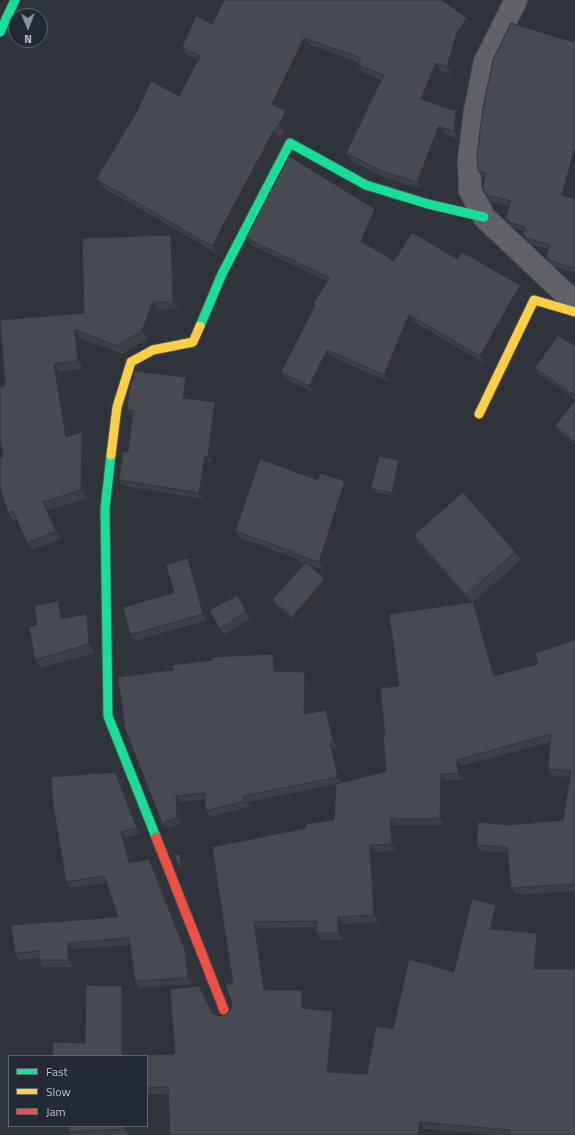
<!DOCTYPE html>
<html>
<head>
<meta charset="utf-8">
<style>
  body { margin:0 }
  #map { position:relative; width:575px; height:1135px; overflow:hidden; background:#2f343a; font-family:"Titillium Web",sans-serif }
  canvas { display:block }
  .legend { position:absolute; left:8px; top:1055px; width:140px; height:72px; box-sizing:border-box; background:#232a35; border:1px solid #606671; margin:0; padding:5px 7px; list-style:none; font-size:12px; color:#bbc0ca }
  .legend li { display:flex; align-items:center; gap:8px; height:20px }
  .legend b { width:20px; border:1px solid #606671 }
  .north { position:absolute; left:8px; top:8px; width:40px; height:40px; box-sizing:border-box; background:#232a35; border:1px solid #606671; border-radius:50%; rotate:179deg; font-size:11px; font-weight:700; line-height:16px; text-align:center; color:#bbc0ca }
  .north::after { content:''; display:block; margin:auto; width:14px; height:18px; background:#8a8f98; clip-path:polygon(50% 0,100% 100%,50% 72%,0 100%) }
</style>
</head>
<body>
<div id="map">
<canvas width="575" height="1135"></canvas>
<ul class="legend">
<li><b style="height:5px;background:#16e098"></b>Fast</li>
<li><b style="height:5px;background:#ffcf43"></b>Slow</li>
<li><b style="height:5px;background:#f24e42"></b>Jam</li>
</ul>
<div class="north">N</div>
</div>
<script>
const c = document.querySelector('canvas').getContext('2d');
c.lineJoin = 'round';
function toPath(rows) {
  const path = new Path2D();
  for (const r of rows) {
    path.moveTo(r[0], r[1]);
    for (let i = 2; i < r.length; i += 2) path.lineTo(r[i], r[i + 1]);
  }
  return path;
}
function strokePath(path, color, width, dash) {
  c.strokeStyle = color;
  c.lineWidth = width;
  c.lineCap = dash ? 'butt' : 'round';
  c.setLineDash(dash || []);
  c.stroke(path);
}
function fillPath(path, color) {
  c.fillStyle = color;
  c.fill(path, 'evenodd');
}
const street = toPath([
  [516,0,485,62,475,112,469,160,470,190,484,217,575,303]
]);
const fast = toPath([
  [0,32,15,0],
  [200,326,222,274,290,143,366,185,428,204,484,217],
  [111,455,105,509,108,716,156,837]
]);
const slow = toPath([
  [479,414,534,300,575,312],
  [111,455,117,407,131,362,153,350,193,342,200,326]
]);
const jam = toPath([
  [156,837,224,1010]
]);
const wall = toPath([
  [467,18,472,25,462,39,452,74,441,71,428,101,456,111,462,119,459,139,444,134,423,189,386,178,352,161,346,153,381,79,363,73,358,65,359,63,310,45,279,108,291,119,284,132,279,137,218,254,102,187,96,179,179,96,198,60,187,55,182,47,212,24],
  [575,40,575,169,567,197,575,199,575,273,555,267,551,263,546,257,549,249,531,245,528,241,523,235,524,231,514,228,510,224,506,218,509,206,490,201,486,195,485,178,482,177,478,171],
  [380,216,367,245,394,261,457,259,525,292,484,363,414,322,389,382,332,357,314,393,286,379,281,372,314,306,313,303,328,282,251,245,246,238],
  [176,243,178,309,159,310,148,339,123,354,80,338,83,369,59,371,70,436,87,440,87,498,49,510,61,539,33,550,27,543,17,520,13,521,8,513,3,457,5,386,84,313],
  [575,346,575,399,540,375,535,368],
  [186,377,190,383,188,399,219,408,213,462,209,462,203,499,123,486,119,480,128,452,133,416,131,416,127,410],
  [575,400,575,445,560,433,555,426],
  [399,460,402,463,394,496,373,492,371,488],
  [318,480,345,481,350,489,324,570,310,565,330,585,296,623,277,606,272,600,305,564,299,562,297,559,240,538,235,531],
  [414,535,515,552,521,560,473,602,477,608,496,675,538,664,575,640,575,891,516,895,511,888,508,853,480,851,476,845,509,825,563,820,570,777,553,776,548,769,550,742,461,766,463,779,446,781,444,825,395,825,396,850,375,852,378,922,343,924,343,940,321,940,316,933,316,927,258,928,267,990,306,996,307,1008,333,1011,338,1018,332,1072,367,1074,393,1029,454,972,496,905,500,911,496,929,537,933,542,939,539,969,575,1135,499,1135,424,1129,168,1094,147,1094,147,1056,52,1056,85,1043,122,986,127,992,127,1056,175,1054,199,986,204,993,213,1014,218,1016,225,1015,230,1011,232,1006,233,984,212,847,306,828,334,820,336,784,247,802,249,807,210,817,206,811,205,799,180,802,181,824,166,828,162,823,125,729,277,659,277,671,309,677,308,713,326,710,330,715,337,747,333,748,342,782,386,771,385,735,399,686,471,602,419,544],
  [192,564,207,620,134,641,130,635,174,593],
  [238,595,242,601,250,618,224,635,220,629],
  [58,601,64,610,66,618,92,623,95,653,41,668,35,660,37,625],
  [119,779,141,834,126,838,132,863,149,859,154,866,190,957,192,984,140,988,135,981,130,945,73,949,73,967,43,967,39,960,39,958,19,960,15,953,118,917,106,883,70,888,66,882],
  [69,1126,129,1126,129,1135,71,1135,69,1132]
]);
const shadedWall = toPath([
  [467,18,472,25,462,39,452,74,447,67,457,32],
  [304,38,310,45,277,112,272,104],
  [436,63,441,71,426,106,421,99],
  [286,111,291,119,284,132,279,125],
  [456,111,462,119,459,139,454,132],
  [439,126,444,134,423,189,417,182],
  [274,130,279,137,218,254,212,246],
  [575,147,575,169,566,201,562,195],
  [375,209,380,216,365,248,361,241],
  [171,235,176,243,178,309,173,302],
  [520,285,525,292,484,363,480,356],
  [153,302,159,310,148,339,142,331],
  [409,315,414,322,389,382,384,375],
  [75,330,80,338,83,369,78,361],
  [327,350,332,357,314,393,309,386],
  [54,364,59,371,71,445,66,437],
  [186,377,190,383,187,404,183,398],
  [215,402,219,408,213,462,208,456],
  [82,432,87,440,87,498,81,490],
  [205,456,209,462,203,499,199,493],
  [399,460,402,463,394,496,392,493],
  [345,481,350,489,324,570,319,562],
  [43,502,49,510,61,539,56,531],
  [188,558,192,564,207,620,203,614],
  [325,579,330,585,296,623,292,617],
  [238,595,242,601,250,618,246,612],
  [58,601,64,610,67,627,61,619],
  [473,602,477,608,498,682,494,676],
  [87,614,92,623,95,653,89,644],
  [273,654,277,659,278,677,274,671],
  [305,672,309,677,308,720,304,714],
  [326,710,330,715,337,747,333,741],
  [330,742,333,748,342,783,338,777],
  [457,760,461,766,463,779,458,773],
  [115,772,119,779,141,834,137,828],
  [441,774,446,781,444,825,440,819],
  [176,796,180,802,181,824,177,818],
  [243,796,247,802,249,807,245,801],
  [390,819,395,825,396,850,392,844],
  [121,832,126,838,133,870,129,863],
  [370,845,375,852,378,922,374,915],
  [180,854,184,860,185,877,181,871],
  [149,859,154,866,190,957,192,984,188,978],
  [496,905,500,911,494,935,490,929],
  [338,917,343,924,343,940,338,933],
  [254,922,258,928,268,996,264,990],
  [537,933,542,939,538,975,534,969],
  [68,943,73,949,73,967,68,960],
  [122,986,127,992,127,1056,122,1056],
  [199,986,204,993,216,1020,212,1013],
  [302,990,306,996,307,1014,302,1008],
  [333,1011,338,1018,331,1078,327,1072],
  [420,1122,424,1129,423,1135,418,1135],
  [125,1126,129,1126,129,1135,125,1129]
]);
const building = toPath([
  [224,0,442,0,467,18,457,32,447,67,436,63,421,99,456,111,454,132,439,126,417,182,381,171,346,153,384,75,358,65,361,58,304,38,272,104,286,111,279,125,274,130,212,246,96,179,136,113,151,81,179,96,200,56,182,47,196,16,212,24,224,0],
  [511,23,573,42,573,39,575,40,575,147,562,195,575,199,575,264,573,268,551,261,546,257,550,245,527,238,523,235,525,227,510,222,506,218,511,201,486,195,482,188,486,173,478,171,477,154,483,108,493,60,511,23],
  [289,156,375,209,361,241,394,261,412,232,457,259,462,252,520,285,480,356,409,315,384,375,327,350,309,386,281,372,315,305,313,303,330,278,246,238,289,156],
  [171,235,173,302,153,302,142,331,117,346,75,330,78,361,54,364,66,437,82,432,81,490,43,502,56,531,27,543,13,511,8,513,0,488,0,458,3,457,0,439,0,387,5,386,0,320,84,313,82,238,171,235],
  [558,335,575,346,575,396,535,368,558,335],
  [135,371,186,377,183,398,215,402,208,456,205,456,199,493,119,480,123,451,128,452,133,411,127,410,129,391,135,371],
  [575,400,575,442,555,426,575,400],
  [379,456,399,460,392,493,371,488,379,456],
  [260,459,318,480,320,473,345,481,319,562,294,554,294,552,235,531,260,459],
  [463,492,515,552,466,595,414,535,463,492],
  [188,558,203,614,130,635,123,607,174,593,166,565,188,558],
  [306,562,325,579,292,617,272,600,306,562],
  [238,595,246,612,220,629,209,610,238,595],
  [58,601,61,619,87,614,89,644,35,660,29,627,37,625,34,606,58,601],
  [473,602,494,676,538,664,535,653,575,640,575,884,511,888,507,847,476,845,478,822,509,825,563,820,571,771,548,769,551,734,457,760,458,773,441,774,440,819,390,819,392,844,370,845,374,915,338,917,338,933,316,933,316,921,254,922,264,990,302,990,302,1008,333,1011,327,1072,367,1074,376,1026,393,1029,409,959,454,972,472,899,496,905,490,929,537,933,534,969,575,969,575,1135,510,1135,510,1130,420,1122,418,1135,170,1135,168,1087,147,1088,147,1056,52,1056,53,1042,85,1043,86,985,122,986,122,1056,175,1054,170,989,199,986,212,1013,218,1016,225,1015,230,1011,232,1006,231,1000,225,984,233,984,212,847,306,828,306,824,334,820,336,784,386,771,383,735,385,735,380,688,399,686,389,614,473,602],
  [273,654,274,671,305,672,304,714,326,710,333,741,330,742,338,777,243,796,245,801,206,811,204,793,176,796,177,818,162,823,125,729,118,677,173,670,172,665,212,660,212,657,273,654],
  [115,772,137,828,121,832,129,863,149,859,185,950,188,978,135,981,129,938,68,943,68,960,39,960,39,951,15,953,11,925,118,917,104,876,66,882,53,805,51,777,115,772],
  [180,854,181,871,174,855,180,854],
  [69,1126,125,1126,125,1129,69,1132,69,1126]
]);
strokePath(street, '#4d5055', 24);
strokePath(fast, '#4d5055', 11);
strokePath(slow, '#4d5055', 11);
strokePath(jam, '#4d5055', 11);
strokePath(street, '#606268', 22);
strokePath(fast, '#16e098', 9);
strokePath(slow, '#ffcf43', 9);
strokePath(jam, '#f24e42', 9);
fillPath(wall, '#3d4046');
fillPath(shadedWall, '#323439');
fillPath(building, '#474b51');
strokePath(building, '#323439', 1);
</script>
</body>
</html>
